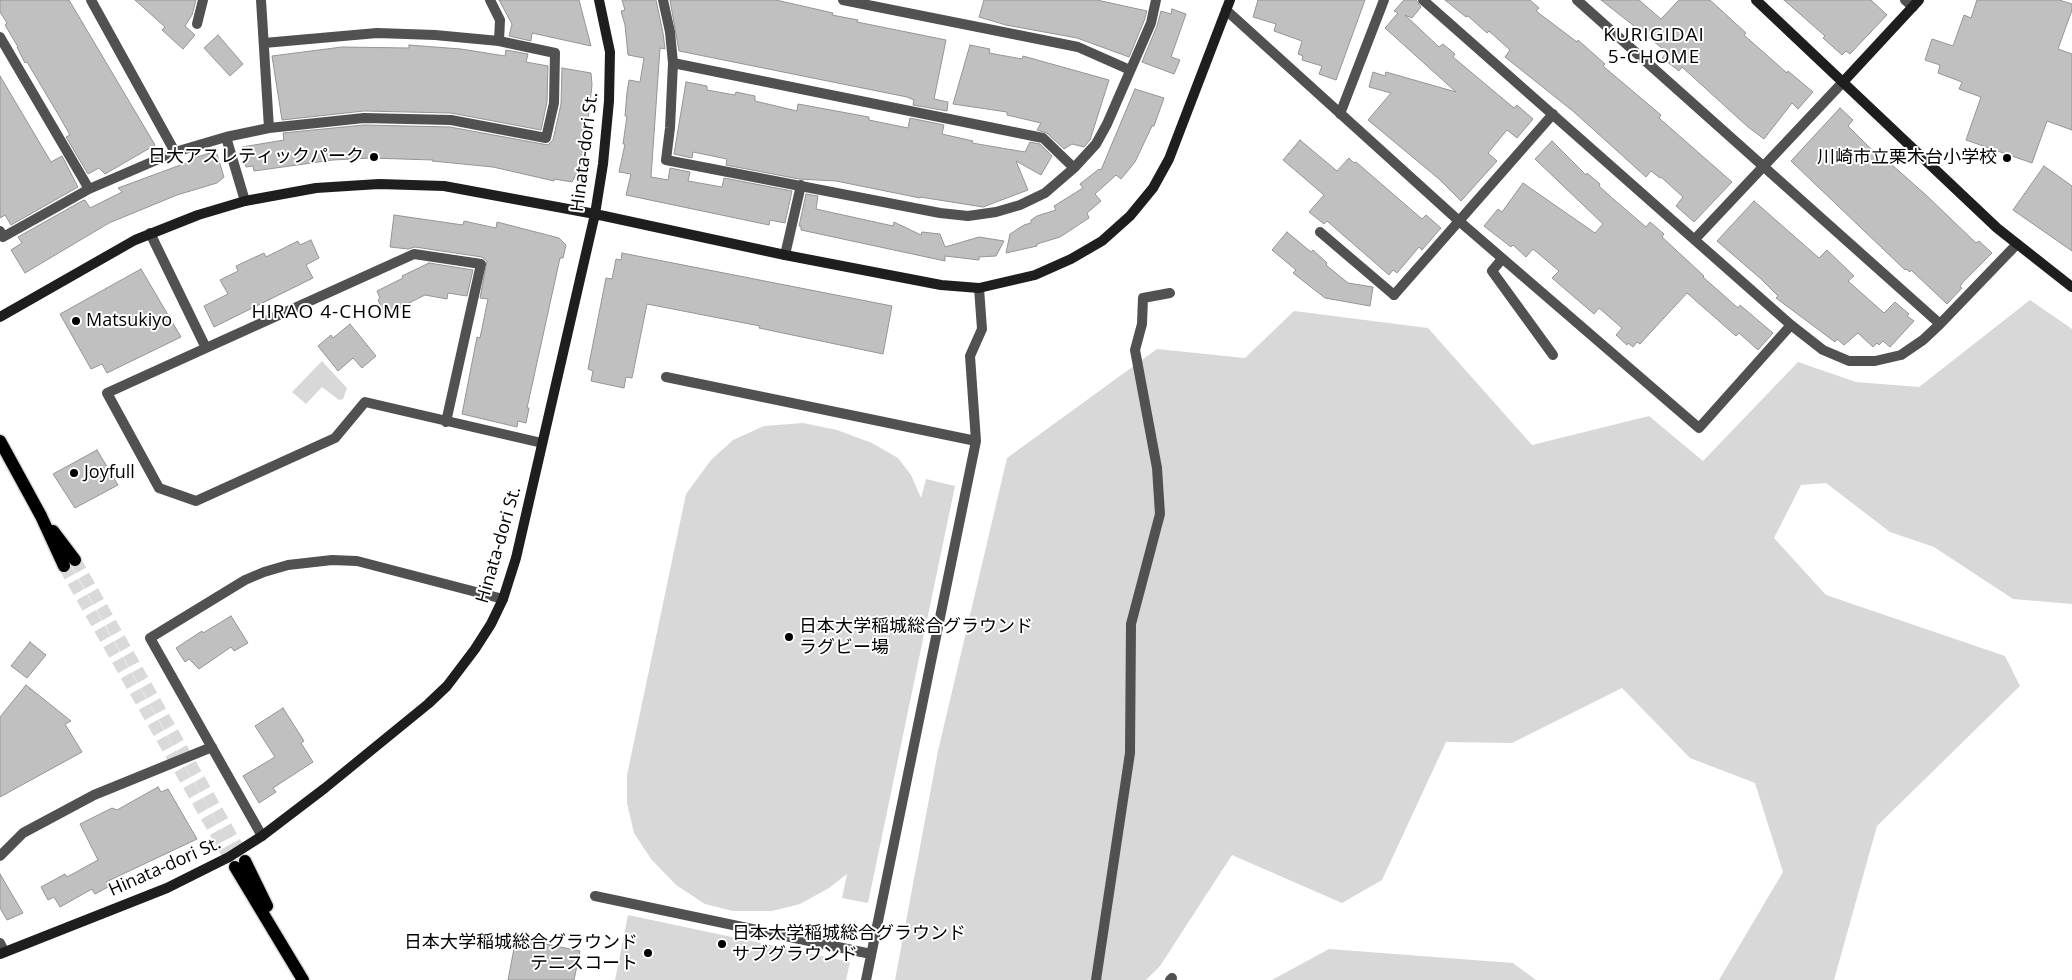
<!DOCTYPE html>
<html>
<head>
<meta charset="utf-8">
<style>
  body { margin:0 }
  canvas { display:block; background:#fff }
</style>
</head>
<body>
<canvas width="2072" height="980"></canvas>
<script>
const c = document.querySelector('canvas').getContext('2d');
c.lineJoin = 'round';
function fillPath(path, color) {
  c.fillStyle = color;
  c.fill(path, 'evenodd');
}
function toPath(rows) {
  const path = new Path2D();
  for (const r of rows) {
    path.moveTo(r[0], r[1]);
    for (let i = 2; i < r.length; i += 2) path.lineTo(r[i], r[i + 1]);
  }
  return path;
}
function strokePath(path, color, width, dash) {
  c.strokeStyle = color;
  c.lineWidth = width;
  c.lineCap = dash ? 'butt' : 'round';
  c.setLineDash(dash || []);
  c.stroke(path);
}
function write(font, color, halo, rows, align = 'center') {
  c.font = font + ' "Open Sans","Noto Sans JP",sans-serif';
  c.lineWidth = 4;
  c.setLineDash([]);
  c.textBaseline = 'middle';
  c.strokeStyle = halo;
  c.fillStyle = color;
  for (const [text, x, y, turn = 0] of rows) {
    c.save();
    c.translate(x, y);
    c.rotate((+turn || 0) * Math.PI / 180);
    c.textAlign = isNaN(turn) ? turn : align;
    if (halo) c.strokeText(text, 0, 0);
    c.fillText(text, 0, 0);
    c.restore();
  }
}
const green = toPath([
  [2030,300,2072,329,2072,604,2013,599,1934,547,1890,532,1826,483,1801,485,1774,538,1826,595,2005,656,2020,686,1877,826,1834,980,1719,980,1783,872,1755,783,1690,758,1622,688,1512,743,1446,742,1382,880,1342,903,1232,855,1160,966,1146,980,895,980,938,751,1007,458,1157,349,1245,358,1294,311,1428,328,1532,445,1649,416,1703,461,1798,362,1856,382,1919,387],
  [322,361,347,388,343,399,339,400,322,387,306,404,292,392],
  [803,423,837,430,872,443,898,458,911,475,921,498,926,479,955,486,868,903,842,898,847,874,829,888,800,904,772,911,733,911,705,904,676,885,651,859,634,833,627,803,627,775,686,494,711,460,733,440,764,426],
  [628,915,850,962,846,980,615,980],
  [1329,949,1513,963,1536,980,1272,980]
]);
const building = toPath([
  [0,0,69,0,155,145,105,174,99,168,88,174,66,137,70,135,58,114,27,62,25,63,17,47,18,47,5,25,7,23,0,12,0,0],
  [135,0,196,0,192,15,185,26,195,35,183,49,162,30,165,27,135,0],
  [499,0,579,0,591,46,532,33,531,41,509,36,512,24,499,0],
  [622,0,656,0,663,33,665,49,660,48,651,177,668,180,670,168,690,172,688,181,722,187,724,178,792,191,785,223,770,220,769,225,626,195,631,174,619,172,625,144,623,144,627,116,625,116,627,92,629,80,640,82,644,58,628,55,625,25,621,11,625,10,622,0],
  [670,0,776,0,833,13,832,15,858,20,857,22,946,40,934,99,948,102,947,111,913,105,914,100,907,97,679,51,670,0],
  [984,0,1097,0,1147,11,1144,21,1129,57,1077,38,1006,25,979,17,984,0],
  [1258,0,1365,0,1336,80,1319,74,1322,66,1302,60,1303,56,1298,54,1302,41,1274,31,1276,24,1253,17,1258,0],
  [1404,0,1416,0,1421,7,1412,18,1405,15,1439,47,1443,44,1455,54,1453,57,1514,108,1517,105,1533,119,1517,138,1507,130,1488,153,1497,161,1461,201,1439,179,1368,120,1391,93,1369,87,1373,72,1385,76,1386,72,1456,92,1385,28,1398,13,1394,11,1404,0],
  [1445,0,1530,0,1539,8,1536,11,1577,42,1578,40,1605,64,1603,66,1661,115,1659,118,1732,182,1694,222,1676,206,1683,197,1661,177,1660,178,1651,171,1646,177,1574,112,1505,57,1510,50,1489,31,1487,33,1468,16,1466,17,1445,0],
  [1601,0,1639,0,1661,19,1679,0,1710,0,1746,33,1744,35,1787,73,1788,71,1813,92,1798,109,1792,103,1764,139,1748,127,1682,67,1679,71,1662,58,1667,52,1601,0],
  [1784,0,1871,0,1887,15,1850,54,1846,51,1842,55,1823,38,1825,36,1784,0],
  [1977,0,2059,0,2072,4,2072,10,2058,49,2072,54,2072,130,2047,121,2032,163,1966,140,1981,97,1959,89,1962,82,1938,73,1940,65,1925,60,1932,39,1953,46,1964,15,1971,18,1977,0],
  [1172,9,1186,14,1171,57,1180,60,1174,74,1142,62,1157,26,1161,11,1171,14,1172,9],
  [218,35,243,64,230,76,204,48,218,35],
  [409,45,461,49,505,56,506,50,528,54,526,62,548,66,547,102,541,130,451,113,364,111,282,120,272,56,342,47,409,48,409,45],
  [970,45,990,49,989,53,1022,59,1023,56,1109,80,1090,140,1084,147,1072,144,1064,149,1047,133,1037,130,1041,123,1007,115,1007,112,953,104,970,45],
  [562,68,591,73,592,85,589,112,581,151,584,151,581,174,577,173,572,182,554,179,554,181,493,167,432,161,433,160,370,158,333,160,254,171,253,166,246,167,242,147,284,140,283,133,364,125,450,127,548,145,553,140,561,104,562,68],
  [0,76,51,162,62,156,78,187,11,225,5,215,0,218,0,76],
  [686,82,707,86,707,90,735,95,736,92,755,96,755,101,797,111,798,104,869,117,869,120,908,128,910,118,944,125,942,134,973,141,972,143,1025,152,1030,142,1040,144,1052,156,1041,175,1016,161,1028,190,983,207,920,197,920,198,836,181,799,179,726,165,727,159,693,152,692,158,674,154,686,82],
  [1135,89,1164,98,1154,126,1152,126,1135,162,1121,179,1116,175,1095,194,1101,201,1087,213,1089,218,1060,237,1037,244,1037,246,1006,253,1010,234,1024,225,1031,223,1031,220,1037,216,1056,210,1054,206,1083,188,1080,184,1099,169,1101,170,1135,89],
  [1840,108,1853,120,1848,126,1865,143,1889,166,1891,164,1926,195,1976,243,1979,241,1992,253,1963,282,1960,287,1962,288,1947,304,1911,270,1910,272,1906,269,1905,270,1791,161,1840,108],
  [1300,140,1337,171,1349,158,1354,163,1356,162,1422,219,1426,215,1441,228,1422,250,1419,247,1397,273,1393,270,1389,275,1327,221,1324,224,1309,212,1324,195,1283,160,1300,140],
  [1552,141,1586,175,1587,173,1600,184,1599,186,1611,197,1646,227,1650,222,1664,234,1662,237,1704,276,1703,277,1738,308,1740,305,1773,333,1758,350,1739,333,1736,336,1687,293,1640,344,1637,342,1633,347,1628,343,1627,345,1616,335,1622,328,1599,308,1594,314,1552,278,1559,271,1533,249,1526,257,1513,245,1511,247,1484,226,1498,209,1502,212,1523,183,1595,233,1603,224,1535,159,1552,141],
  [216,151,224,177,217,183,177,195,109,223,25,273,11,250,22,243,18,237,82,201,85,200,90,208,122,192,118,188,194,160,194,158,216,151],
  [2044,166,2072,186,2072,251,2013,210,2044,166],
  [806,194,818,196,816,209,893,226,894,222,921,235,922,232,940,234,945,247,979,237,1004,241,996,256,979,257,979,260,945,256,945,261,801,230,801,226,799,226,806,194],
  [1754,201,1819,258,1827,250,1854,276,1848,281,1884,313,1895,302,1909,314,1907,316,1914,321,1890,347,1883,341,1879,345,1877,343,1873,347,1858,333,1844,345,1837,339,1835,342,1776,298,1778,296,1761,279,1717,241,1754,201],
  [394,215,463,225,464,221,496,228,497,222,559,238,566,245,563,258,560,258,527,408,529,408,526,423,518,421,517,427,462,414,477,337,480,338,488,299,480,298,487,261,482,257,415,247,408,249,390,247,394,215],
  [1287,232,1311,252,1313,250,1327,263,1326,265,1348,283,1373,287,1370,306,1325,298,1293,273,1296,270,1272,250,1287,232],
  [311,240,319,258,306,265,313,278,214,327,204,306,228,294,220,280,238,271,236,266,264,253,266,257,298,241,300,245,311,240],
  [622,253,892,306,883,354,759,328,760,326,647,304,632,378,626,377,624,388,591,381,593,371,588,369,606,278,612,279,616,259,621,260,622,253],
  [429,263,473,270,467,296,448,293,447,299,425,295,385,315,378,300,380,298,377,291,403,278,402,276,429,263],
  [141,269,181,337,107,373,102,364,91,369,60,314,141,269],
  [350,324,376,356,362,368,353,358,338,371,318,346,331,335,333,338,350,324],
  [97,450,118,485,75,508,53,474,97,450],
  [231,616,248,643,234,651,231,647,199,669,189,659,185,662,176,648,202,631,203,633,231,616],
  [30,642,46,655,27,678,11,666,30,642],
  [26,685,71,721,65,724,82,752,0,797,0,717,26,685],
  [283,708,304,741,301,743,313,762,273,788,276,792,259,803,243,776,275,757,255,726,283,708],
  [158,787,161,792,168,789,197,839,106,882,108,887,95,894,92,889,60,907,54,897,48,900,41,887,65,874,67,877,98,860,80,824,112,808,117,810,158,787],
  [0,874,23,913,7,920,0,908,0,874],
  [516,938,580,951,574,980,508,980,516,938]
]);
const primaryTunnel = toPath([
  [75,560,245,860],
  [64,566,235,867]
]);
const lane = toPath([
  [197,24,203,0],
  [1320,232,1394,295],
  [1502,259,1492,271,1553,355],
  [666,377,976,441],
  [595,896,871,954],
  [866,980,976,441,970,356,982,329,979,288],
  [1096,980,1130,753,1131,624,1160,514,1157,468,1135,350,1142,324,1143,298,1170,293]
]);
const street = toPath([
  [91,0,175,152],
  [261,0,269,128],
  [490,0,500,20,499,41],
  [663,0,670,32,673,63,670,128,666,160,940,213,968,216,996,212,1020,205,1045,193,1074,168,1096,144,1107,124,1151,23,1156,0],
  [843,0,1078,47,1130,70],
  [1423,0,1791,325,1823,350,1849,361,1875,361,1901,355,1923,340,1940,324,2017,244],
  [1577,0,1940,324],
  [1905,0,1913,7],
  [1226,10,1459,221,1699,428,1791,325],
  [0,37,89,189],
  [673,63,1043,138,1074,168],
  [1340,114,1384,0],
  [226,137,245,201],
  [0,231,3,237,89,189,175,152,226,137,269,128,364,118,451,120,546,138,554,103,555,53,499,41,435,35,377,33,264,43],
  [150,233,206,348,107,393,159,488,196,501,335,438,365,402,542,443],
  [1695,239,1843,82],
  [785,255,801,185],
  [1394,295,1553,114],
  [206,348,414,254,481,264,446,422],
  [262,836,150,638,245,580,264,572,288,565,332,560,357,561,503,599],
  [0,856,23,833,94,795,212,747],
  [0,943,4,951],
  [1170,980,1172,978]
]);
const secondary = toPath([
  [1756,0,1997,228,2072,287],
  [1843,82,1919,0],
  [0,317,135,240,198,215,245,201,316,188,379,184,444,186,595,214,785,255,941,285,979,288,1035,275,1071,259,1102,241,1130,216,1153,188,1169,159,1230,0],
  [0,954,167,888,229,857,262,836,325,788,428,704,447,686,475,649,491,624,503,599,516,558,595,214,603,164,609,101,610,52,599,0]
]);
const primary = toPath([
  [0,441,41,516,64,566],
  [53,531,75,560],
  [245,861,267,906],
  [235,867,303,980]
]);
const markers = [
  [374,157,5,"#000"],
  [2007,158,5,"#000"],
  [76,321,5,"#000"],
  [74,473,5,"#000"],
  [789,637,5,"#000"],
  [722,944,5,"#000"],
  [648,953,5,"#000"]
];
const streetNames = [
  ["Hinata-dori St.",585,152,-83],
  ["Hinata-dori St.",499,545,-74],
  ["Hinata-dori St.",165,867,-24]
];
const poiNames = [
  ["日大アスレティックパーク",364,157,"right"],
  ["川崎市立栗木台小学校",1997,158,"right"],
  ["Matsukiyo",86,321],
  ["Joyfull",84,473],
  ["日本大学稲城総合グラウンド",799,627],
  ["ラグビー場",799,648],
  ["日本大学稲城総合グラウンド",732,934],
  ["サブグラウンド",732,955],
  ["日本大学稲城総合グラウンド",638,943,"right"],
  ["テニスコート",638,964,"right"]
];
const neighbourhoodNames = [
  ["KURIGIDAI",1654,36],
  ["5-CHOME",1654,58],
  ["HIRAO 4-CHOME",332,313]
];
fillPath(green, '#d8d8d8');
fillPath(building, '#c0c0c0');
strokePath(building, '#959595', 1);
strokePath(primaryTunnel, '#d9d9d9', 12, [12, 6]);
strokePath(primary, '#dbdbdb', 15);
strokePath(lane, '#515151', 10);
strokePath(street, '#515151', 10);
strokePath(secondary, '#1e1e1e', 10);
strokePath(primary, '#000', 12);
for (const [x, y, r, color] of markers) {
  const dot = new Path2D();
  dot.arc(x, y, r, 0, 2 * Math.PI);
  c.fillStyle = color;
  c.fill(dot);
  strokePath(dot, '#fff', 2);
}
write('18px', '#000', '#fff', streetNames);
write('18px', '#000', '#fff', poiNames, 'left');
c.letterSpacing = '1px';
write('19px', '#000', '#fff', neighbourhoodNames);
c.letterSpacing = '0px';
</script>
</body>
</html>
